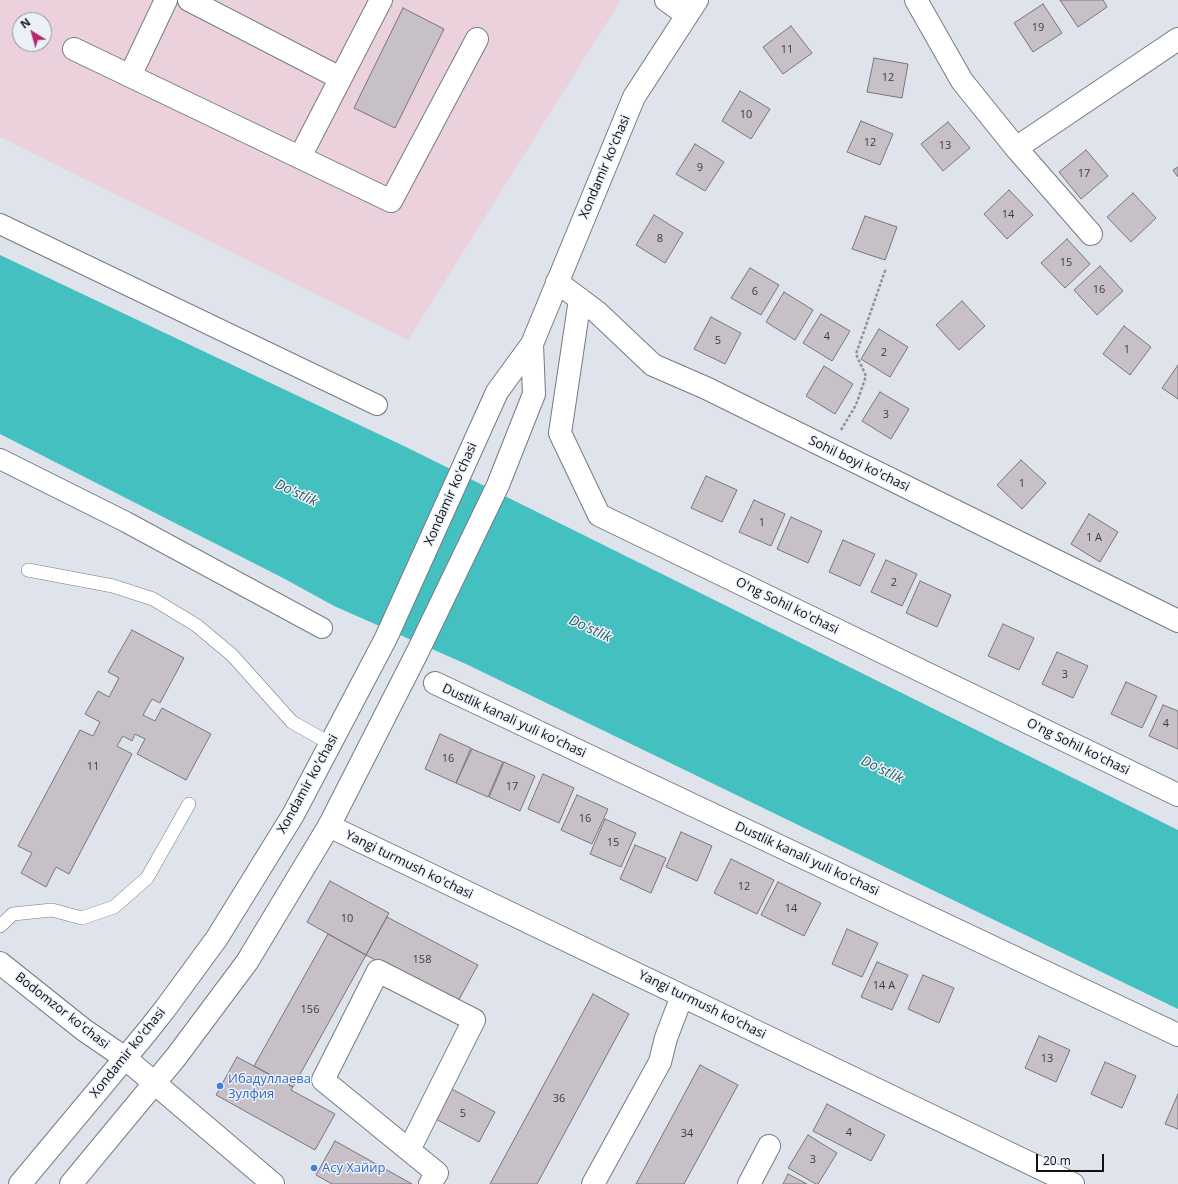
<!DOCTYPE html>
<html>
<head>
<meta charset="utf-8">
<style>
  body { margin:0 }
  #map { position:relative; width:1178px; height:1184px; overflow:hidden; background:#dee3ec; font-family:"Open Sans",sans-serif }
  canvas { display:block }
  .north { position:absolute; left:12px; top:12px; width:40px; height:40px; box-sizing:border-box; background:#ebf0f9; border:1px solid #93969d; border-radius:50%; rotate:323deg; font-size:11px; font-weight:700; line-height:16px; text-align:center; color:#0e1013 }
  .north::after { content:''; display:block; margin:auto; width:14px; height:18px; background:#b32b6b; clip-path:polygon(50% 0,100% 100%,50% 72%,0 100%) }
  .scale { position:absolute; left:1036px; top:1154px; width:68px; height:18px; box-sizing:border-box; border:2px solid #0e1013; border-top:0; padding-left:5px; font-size:12px; line-height:14px; white-space:nowrap; color:#0e1013; -webkit-text-stroke:3px #ebf0f9; paint-order:stroke }
</style>
</head>
<body>
<div id="map">
<canvas width="1178" height="1184"></canvas>
<div class="north">N</div>
<div class="scale">20 m</div>
</div>
<script>
const c = document.querySelector('canvas').getContext('2d');
c.lineJoin = 'round';
function fillPath(path, color) {
  c.fillStyle = color;
  c.fill(path, 'evenodd');
}
function toPath(rows) {
  const path = new Path2D();
  for (const r of rows) {
    path.moveTo(r[0], r[1]);
    for (let i = 2; i < r.length; i += 2) path.lineTo(r[i], r[i + 1]);
  }
  return path;
}
function strokePath(path, color, width, dash) {
  c.strokeStyle = color;
  c.lineWidth = width;
  c.lineCap = dash ? 'butt' : 'round';
  c.setLineDash(dash || []);
  c.stroke(path);
}
function write(font, color, halo, rows, align = 'center') {
  c.font = font + ' "Open Sans",sans-serif';
  c.lineWidth = 3;
  c.setLineDash([]);
  c.textBaseline = 'middle';
  c.strokeStyle = halo;
  c.fillStyle = color;
  for (const [text, x, y, turn = 0] of rows) {
    c.save();
    c.translate(x, y);
    c.rotate((+turn || 0) * Math.PI / 180);
    c.textAlign = isNaN(turn) ? turn : align;
    if (halo) c.strokeText(text, 0, 0);
    c.fillText(text, 0, 0);
    c.restore();
  }
}
const medical = toPath([
  [0,0,621,0,408,340,0,137],
  [20,20,44,20,44,44,20,44]
]);
const water = toPath([
  [0,255,406,447,1178,830,1178,1009,466,664,334,606,283,578,0,434]
]);
const building = toPath([
  [1060,0,1103,0,1107,7,1078,27,1060,0],
  [1043,4,1062,33,1033,52,1014,23,1043,4],
  [403,8,444,29,395,128,354,108,403,8],
  [791,26,812,53,783,74,763,47,791,26],
  [874,58,908,64,902,98,867,92,874,58],
  [740,91,770,109,751,139,722,121,740,91],
  [861,121,893,134,880,165,847,152,861,121],
  [948,122,970,148,943,171,921,144,948,122],
  [695,144,724,162,705,191,676,174,695,144],
  [1086,150,1108,176,1081,199,1059,172,1086,150],
  [1178,167,1178,177,1173,170,1178,167],
  [1009,190,1033,215,1007,239,984,214,1009,190],
  [1133,193,1156,218,1131,242,1107,217,1133,193],
  [654,215,683,233,665,263,636,245,654,215],
  [865,216,897,227,885,260,852,249,865,216],
  [1067,239,1090,264,1065,288,1041,263,1067,239],
  [1100,266,1123,291,1097,315,1074,290,1100,266],
  [750,268,779,285,761,315,731,298,750,268],
  [784,292,813,310,795,340,766,322,784,292],
  [962,301,985,326,959,350,936,325,962,301],
  [821,314,850,331,832,361,803,343,821,314],
  [711,317,741,333,725,364,694,349,711,317],
  [1124,326,1151,347,1130,375,1103,354,1124,326],
  [879,329,908,347,890,377,861,359,879,329],
  [1178,365,1178,399,1162,388,1178,365],
  [824,366,853,384,835,414,806,396,824,366],
  [880,392,909,409,891,439,862,421,880,392],
  [1021,460,1046,483,1022,509,997,485,1021,460],
  [706,476,737,490,722,522,691,508,706,476],
  [754,500,785,514,771,546,739,532,754,500],
  [1089,514,1118,532,1100,562,1071,544,1089,514],
  [791,517,822,531,808,563,777,549,791,517],
  [843,540,875,554,860,586,829,572,843,540],
  [886,560,917,574,902,606,871,592,886,560],
  [920,581,951,595,937,627,906,613,920,581],
  [1003,624,1034,638,1019,670,988,656,1003,624],
  [132,630,184,658,160,703,152,699,143,715,155,721,162,708,211,734,186,780,137,754,145,739,135,734,132,741,123,736,117,746,132,754,69,874,56,867,46,887,21,873,32,853,18,846,80,730,93,736,100,722,85,714,98,691,109,697,119,678,108,672,132,630],
  [1057,652,1088,666,1073,698,1042,684,1057,652],
  [1126,682,1157,696,1142,728,1111,714,1126,682],
  [1163,705,1178,711,1178,749,1149,736,1163,705],
  [440,734,471,748,456,783,425,769,440,734],
  [472,749,503,762,488,797,456,783,472,749],
  [504,762,535,776,520,811,489,797,504,762],
  [543,774,574,788,559,823,528,809,543,774],
  [577,795,608,809,592,844,561,830,577,795],
  [605,819,636,833,621,867,590,854,605,819],
  [681,832,712,846,697,881,666,867,681,832],
  [635,845,666,858,651,893,620,879,635,845],
  [731,859,774,880,757,914,714,893,731,859],
  [330,881,389,913,366,955,307,922,330,881],
  [778,882,821,903,804,936,761,915,778,882],
  [387,917,478,965,457,1003,366,955,387,917],
  [847,929,878,943,862,977,832,964,847,929],
  [328,934,366,955,293,1087,254,1066,328,934],
  [877,962,908,975,892,1010,861,997,877,962],
  [923,975,954,988,939,1023,908,1009,923,975],
  [593,994,629,1014,537,1184,490,1184,593,994],
  [1039,1036,1070,1050,1056,1082,1025,1068,1039,1036],
  [237,1057,293,1087,291,1090,335,1114,315,1150,216,1095,237,1057],
  [1105,1062,1136,1076,1122,1108,1091,1094,1105,1062],
  [700,1065,738,1085,684,1184,636,1184,700,1065],
  [448,1087,495,1112,479,1142,432,1117,448,1087],
  [1178,1094,1178,1129,1165,1124,1178,1094],
  [827,1104,885,1135,871,1161,813,1131,827,1104],
  [808,1135,837,1153,818,1184,816,1184,788,1168,808,1135],
  [335,1141,412,1184,332,1184,316,1175,335,1141],
  [788,1174,807,1184,783,1184,788,1174]
]);
const path = toPath([
  [841,430,856,405,866,376,856,354,886,268]
]);
const service = toPath([
  [28,570,113,586,153,599,196,625,232,655,292,722,331,744],
  [0,926,13,914,52,910,82,918,114,907,147,878,189,804]
]);
const pedestrian = toPath([
  [0,224,377,405],
  [0,459,126,522,322,628]
]);
const minor = toPath([
  [189,0,340,78],
  [666,0,687,15],
  [916,0,962,81,1016,148,1091,234],
  [74,49,391,201,477,39],
  [130,76,166,0],
  [1016,148,1178,39],
  [300,157,381,0],
  [557,282,597,312,653,365,706,388,1178,621],
  [580,299,560,433,599,515,1178,795],
  [435,683,1178,1035],
  [329,826,1073,1184],
  [0,963,84,1030,125,1058],
  [409,1150,474,1020,378,971,323,1080,437,1173,430,1184],
  [593,1184,660,1062,666,1038,682,996],
  [749,1184,769,1146]
]);
const tertiary = toPath([
  [125,1058,273,1184]
]);
const secondary = toPath([
  [20,1184,146,1033,165,1009,217,938,293,815,386,638,497,392,532,344,634,97,697,0],
  [71,1184,176,1057,247,962,329,826,418,651,498,485,534,394,532,344]
]);
const markers = [
  [220,1086,4,"#3f7fe0"],
  [314,1168,4,"#3f7fe0"]
];
const numberNames = [
  ["19",1038,28],
  ["11",787,50],
  ["12",888,78],
  ["10",746,115],
  ["12",870,143],
  ["13",945,146],
  ["9",700,168],
  ["17",1084,174],
  ["14",1008,215],
  ["8",660,239],
  ["15",1066,263],
  ["16",1099,290],
  ["6",755,292],
  ["4",827,337],
  ["5",718,341],
  ["1",1127,350],
  ["2",884,353],
  ["3",886,415],
  ["1",1022,484],
  ["1",762,523],
  ["1 А",1094,538],
  ["2",894,583],
  ["3",1065,675],
  ["4",1166,724],
  ["16",448,759],
  ["11",93,767],
  ["17",512,787],
  ["16",585,819],
  ["15",613,843],
  ["12",744,887],
  ["14",791,909],
  ["10",347,919],
  ["158",422,960],
  ["14 А",884,986],
  ["156",310,1010],
  ["13",1047,1059],
  ["36",559,1099],
  ["5",463,1114],
  ["4",849,1133],
  ["34",687,1134],
  ["3",813,1160]
];
const streetNames = [
  ["Xondamir ko'chasi",605,167,-67],
  ["Sohil boyi ko'chasi",859,464,26],
  ["Xondamir ko'chasi",451,494,-66],
  ["O'ng Sohil ko'chasi",787,606,26],
  ["Dustlik kanali yuli ko'chasi",514,721,25],
  ["O'ng Sohil ko'chasi",1078,747,26],
  ["Xondamir ko'chasi",308,784,-61],
  ["Dustlik kanali yuli ko'chasi",807,859,25],
  ["Yangi turmush ko'chasi",409,865,26],
  ["Yangi turmush ko'chasi",702,1005,26],
  ["Bodomzor ko'chasi",62,1011,38],
  ["Xondamir ko'chasi",128,1053,-51]
];
const shopNames = [
  ["Ибадуллаева",228,1079],
  ["Зулфия",228,1094],
  ["Асу Хайир",322,1168]
];
const waterNames = [
  ["Do'stlik",296,493,25],
  ["Do'stlik",590,629,25],
  ["Do'stlik",882,770,26]
];
fillPath(medical, '#ead1db');
fillPath(water, '#45c0c0');
fillPath(building, '#c8c0c7');
strokePath(building, '#7b747b', 1);
strokePath(service, '#767b83', 14);
strokePath(pedestrian, '#767b83', 22);
strokePath(minor, '#767b83', 24);
strokePath(tertiary, '#767b83', 24);
strokePath(secondary, '#767b83', 24);
strokePath(path, '#8d9198', 2.5, [3, 2]);
strokePath(service, '#fff', 13);
strokePath(pedestrian, '#fff', 20);
strokePath(minor, '#fff', 22);
strokePath(tertiary, '#fff', 22);
strokePath(secondary, '#fff', 22);
for (const [x, y, r, color] of markers) {
  const dot = new Path2D();
  dot.arc(x, y, r, 0, 2 * Math.PI);
  c.fillStyle = color;
  c.fill(dot);
  strokePath(dot, '#ebf0f9', 1.5);
}
write('11px', '#3c3c40', null, numberNames);
write('13px', '#0e1013', '#ebf0f9', streetNames);
write('13px', '#366cbe', '#ebf0f9', shopNames, 'left');
write('italic 14px', '#2d6060', '#ebf0f9', waterNames);
</script>
</body>
</html>
